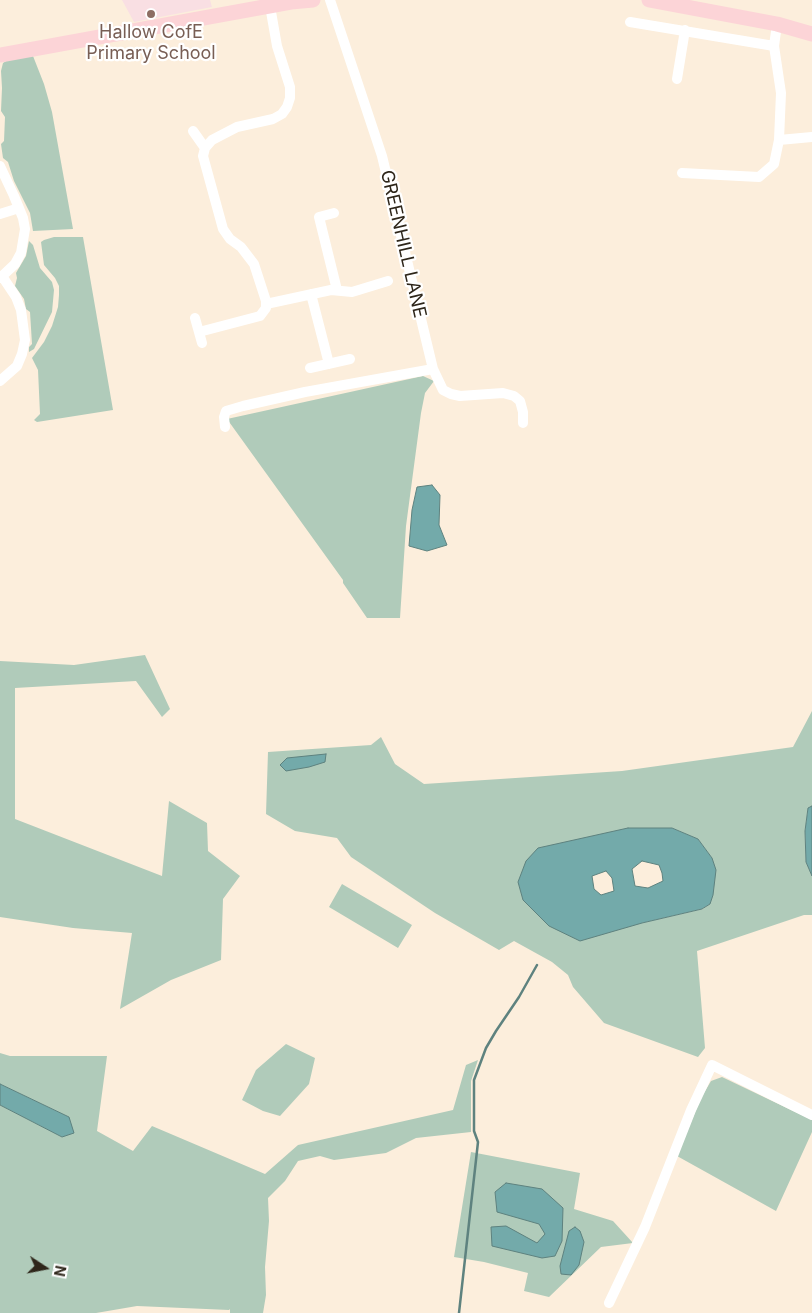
<!DOCTYPE html>
<html>
<head>
<meta charset="utf-8">
<style>
  body { margin:0 }
  #map { position:relative; width:812px; height:1313px; overflow:hidden; background:#fceedc; font-family:Inter,sans-serif }
  canvas { display:block }
  .north { position:absolute; left:20px; top:1243px; width:50px; height:50px; -webkit-text-stroke:4px #fff; paint-order:stroke; rotate:101deg; font-size:14px; font-weight:700; line-height:20px; text-align:center; color:#2e261a }
  .north::after { content:''; display:block; margin:auto; width:18px; height:22px; background:#2e261a; clip-path:polygon(50% 0,100% 100%,50% 72%,0 100%) }
</style>
</head>
<body>
<div id="map">
<canvas width="812" height="1313"></canvas>
<div class="north">N</div>
</div>
<script>
const c = document.querySelector('canvas').getContext('2d');
c.lineJoin = 'round';
function fillPath(path, color) {
  c.fillStyle = color;
  c.fill(path, 'evenodd');
}
function toPath(rows) {
  const path = new Path2D();
  for (const r of rows) {
    path.moveTo(r[0], r[1]);
    for (let i = 2; i < r.length; i += 2) path.lineTo(r[i], r[i + 1]);
  }
  return path;
}
function strokePath(path, color, width, dash) {
  c.strokeStyle = color;
  c.lineWidth = width;
  c.lineCap = dash ? 'butt' : 'round';
  c.setLineDash(dash || []);
  c.stroke(path);
}
function write(font, color, halo, rows, align = 'center') {
  c.font = font + ' Inter,sans-serif';
  c.lineWidth = 4.5;
  c.setLineDash([]);
  c.textBaseline = 'middle';
  c.strokeStyle = halo;
  c.fillStyle = color;
  for (const [text, x, y, turn = 0] of rows) {
    c.save();
    c.translate(x, y);
    c.rotate((+turn || 0) * Math.PI / 180);
    c.textAlign = isNaN(turn) ? turn : align;
    if (halo) c.strokeText(text, 0, 0);
    c.fillText(text, 0, 0);
    c.restore();
  }
}
const education = toPath([
  [122,0,210,0,212,7,134,22]
]);
const green = toPath([
  [33,56,44,84,52,112,73,229,33,231,30,213,14,181,8,162,3,158,1,144,4,141,5,117,1,111,2,88,1,71,3,63,8,60],
  [54,237,83,237,113,410,37,422,34,420,40,414,38,370,32,358,44,342,52,326,58,307,59,295,59,286,55,278,44,265,41,242,44,240],
  [29,241,33,245,40,268,52,282,54,290,52,312,34,349,29,352,29,347,32,344,30,312,26,309,24,299,15,286,17,278,16,273,26,256],
  [423,376,434,381,425,393,421,413,406,526,400,618,367,618,343,583,343,580,227,419],
  [145,655,170,709,162,717,136,681,15,688,15,819,162,876,169,801,207,823,208,851,240,876,223,899,221,960,171,980,120,1009,132,933,73,928,0,917,0,661,74,665],
  [812,711,812,806,808,809,805,831,806,862,812,876,812,915,804,915,697,951,705,1048,698,1057,604,1023,573,987,568,975,552,962,514,941,499,950,435,913,351,857,337,838,295,831,266,814,268,752,371,745,381,737,395,764,424,784,622,771,793,747],
  [628,828,672,828,698,839,712,858,710,904,703,909,642,923,549,926],
  [342,884,412,925,398,948,329,907],
  [286,1044,315,1058,309,1084,280,1116,263,1111,242,1100,256,1070],
  [0,1053,10,1056,107,1056,97,1131,133,1151,152,1126,265,1174,298,1145,453,1110,466,1065,478,1060,471,1081,471,1132,416,1138,386,1153,334,1160,320,1156,298,1161,285,1181,268,1198,269,1221,265,1267,266,1295,263,1313,230,1313,230,1309,229,1310,137,1306,96,1313,0,1313,0,1105,62,1137,69,1117,0,1084],
  [722,1077,812,1120,812,1132,776,1211,677,1156,701,1098,711,1081],
  [471,1152,580,1173,574,1209,613,1221,633,1243,601,1247,549,1297,524,1291,528,1273,484,1262,454,1257]
]);
const water = toPath([
  [432,485,440,495,439,525,447,545,427,551,409,546,412,510,417,487,432,485],
  [326,754,325,762,309,767,286,771,280,765,287,758,326,754],
  [812,806,812,876,806,862,805,831,808,808,812,806],
  [628,828,672,828,698,839,712,858,716,870,713,895,710,904,702,909,642,923,580,941,549,926,523,900,518,882,526,861,538,848,628,828],
  [642,861,659,865,662,873,663,881,648,888,635,886,632,869,642,861],
  [606,871,612,878,614,891,601,895,594,889,592,876,606,871],
  [0,1084,69,1117,74,1133,62,1137,0,1105,0,1084],
  [506,1183,542,1189,563,1208,562,1241,555,1256,542,1258,492,1246,491,1227,506,1226,537,1243,545,1234,539,1224,497,1212,495,1192,506,1183],
  [575,1227,580,1231,584,1242,579,1265,571,1275,561,1274,560,1266,569,1231,575,1227]
]);
const stream = toPath([
  [459,1313,478,1142,474,1131,474,1080,486,1048,496,1031,519,997,537,965]
]);
const minor = toPath([
  [330,0,382,156,433,369,443,390,451,394,460,396,503,393,514,396,520,401,523,412,523,423],
  [630,22,774,46,777,24],
  [677,79,685,30],
  [193,131,205,148],
  [779,140,812,137],
  [0,166,14,196,23,218,25,229,21,253,15,264,0,278],
  [682,173,759,177,774,164,779,140,781,93,774,46],
  [334,213,319,217,337,290],
  [0,214,19,208],
  [311,294,329,364],
  [266,304,331,290,352,292,388,281],
  [195,318,202,343],
  [199,332,260,316,266,308,266,301,254,264,241,247,230,239,223,229,203,156,205,148,212,140,237,127,273,119,282,114,287,107,290,98,290,87,277,46,270,6],
  [310,368,350,359],
  [0,381,17,366,22,354,25,340,21,310,16,297,2,276],
  [225,427,224,417,226,411,243,406,305,392,433,369],
  [609,1303,645,1227,691,1110,712,1065,812,1115]
]);
const primary = toPath([
  [649,0,777,24,812,34],
  [0,55,291,2,313,0]
]);
const markers = [
  [151,14,5,"#8d6e63"]
];
const educationNames = [
  ["Hallow CofE",151,33],
  ["Primary School",151,54]
];
const streetNames = [
  ["GREENHILL LANE",403,244,77]
];
fillPath(education, '#f9dfe3');
fillPath(green, '#b0cbba');
fillPath(water, '#73aaaa');
strokePath(water, '#5e827f', 1);
strokePath(stream, '#5e827f', 2.5);
strokePath(minor, '#fff', 10);
strokePath(primary, '#fcd4d7', 15);
for (const [x, y, r, color] of markers) {
  const dot = new Path2D();
  dot.arc(x, y, r, 0, 2 * Math.PI);
  c.fillStyle = color;
  c.fill(dot);
  strokePath(dot, '#fff', 2);
}
write('18px', '#785e54', '#fff', educationNames);
write('18px', '#2e261a', '#fff', streetNames);
</script>
</body>
</html>
